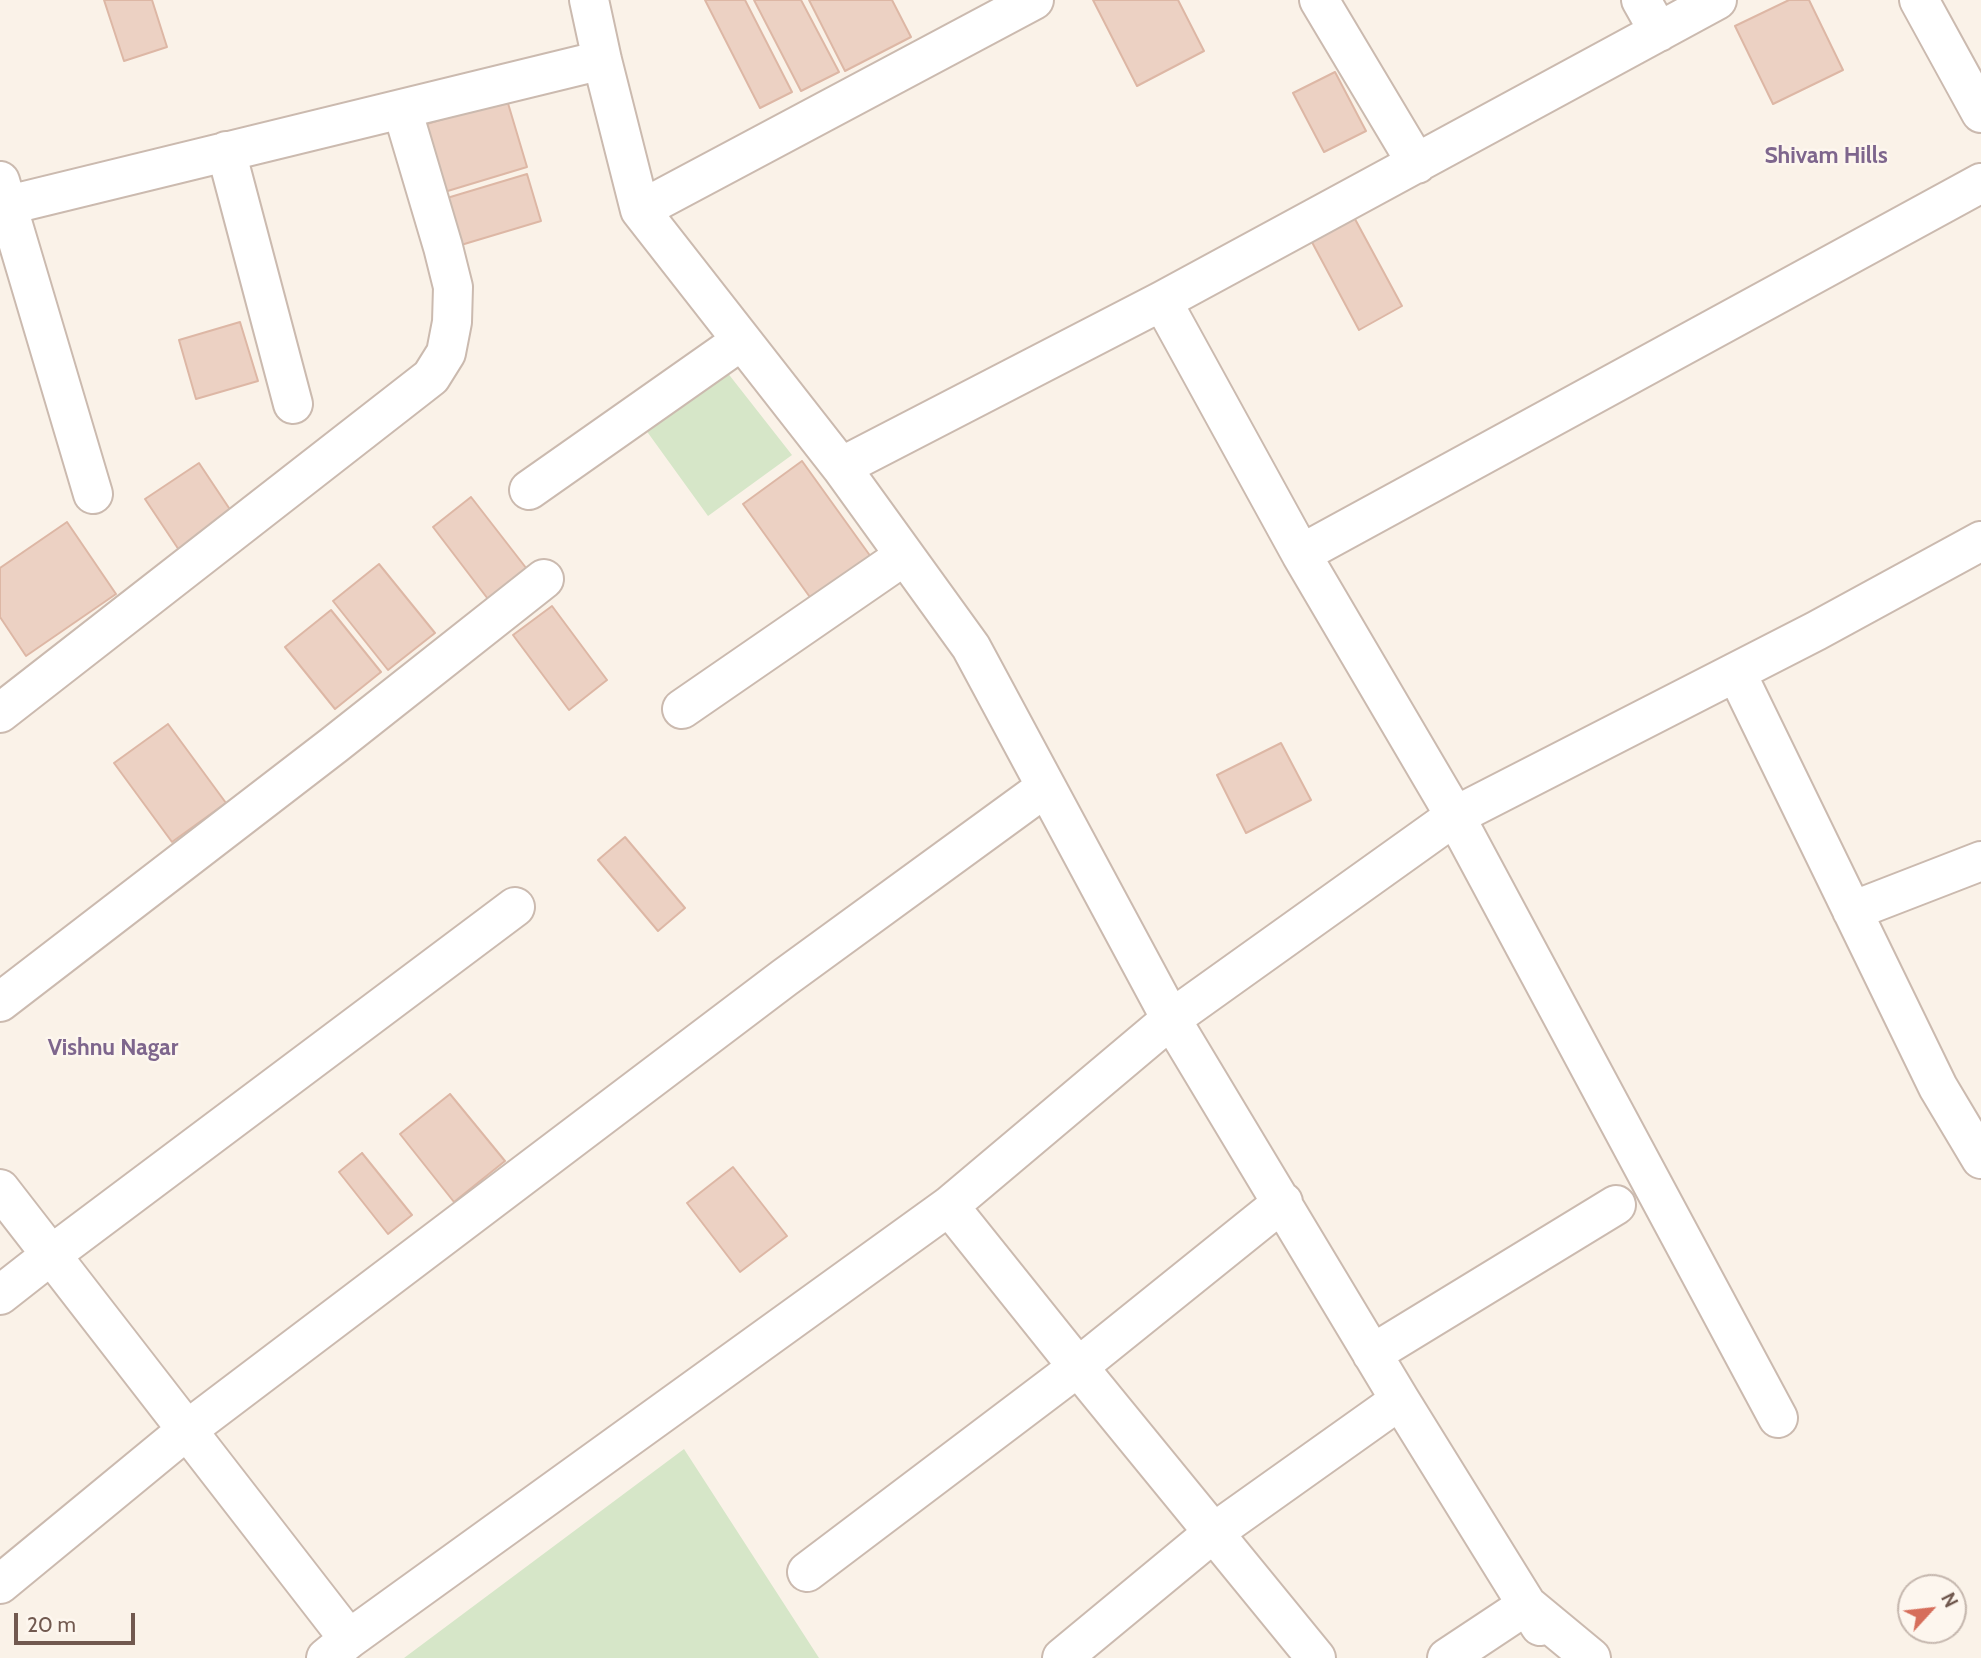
<!DOCTYPE html>
<html>
<head>
<meta charset="utf-8">
<style>
  body { margin:0 }
  #map { position:relative; width:1981px; height:1658px; overflow:hidden; background:#faf2e8; font-family:Cabin,sans-serif }
  canvas { display:block }
  .north { position:absolute; left:1897px; top:1574px; width:70px; height:70px; box-sizing:border-box; background:#fdf6ee; border:2px solid #c5b7ae; border-radius:50%; rotate:63deg; font-size:19px; font-weight:700; line-height:28px; text-align:center; color:#71594f }
  .north::after { content:''; display:block; margin:auto; width:24px; height:32px; background:#d66e5b; clip-path:polygon(50% 0,100% 100%,50% 72%,0 100%) }
  .scale { position:absolute; left:14px; top:1613px; width:121px; height:32px; box-sizing:border-box; border:4px solid #71594f; border-top:0; padding-left:9px; font-size:21px; line-height:24px; white-space:nowrap; color:#71594f; -webkit-text-stroke:5px #fdf6ee; paint-order:stroke }
</style>
</head>
<body>
<div id="map">
<canvas width="1981" height="1658"></canvas>
<div class="north">N</div>
<div class="scale">20 m</div>
</div>
<script>
const c = document.querySelector('canvas').getContext('2d');
c.lineJoin = 'round';
function fillPath(path, color) {
  c.fillStyle = color;
  c.fill(path, 'evenodd');
}
function toPath(rows) {
  const path = new Path2D();
  for (const r of rows) {
    path.moveTo(r[0], r[1]);
    for (let i = 2; i < r.length; i += 2) path.lineTo(r[i], r[i + 1]);
  }
  return path;
}
function strokePath(path, color, width, dash) {
  c.strokeStyle = color;
  c.lineWidth = width;
  c.lineCap = dash ? 'butt' : 'round';
  c.setLineDash(dash || []);
  c.stroke(path);
}
function write(font, color, halo, rows, align = 'center') {
  c.font = font + ' Cabin,sans-serif';
  c.lineWidth = 5;
  c.setLineDash([]);
  c.textBaseline = 'middle';
  c.strokeStyle = halo;
  c.fillStyle = color;
  for (const [text, x, y, turn = 0] of rows) {
    c.save();
    c.translate(x, y);
    c.rotate((+turn || 0) * Math.PI / 180);
    c.textAlign = isNaN(turn) ? turn : align;
    if (halo) c.strokeText(text, 0, 0);
    c.fillText(text, 0, 0);
    c.restore();
  }
}
const green = toPath([
  [723,367,792,455,708,516,643,426],
  [684,1449,819,1658,404,1658]
]);
const building = toPath([
  [104,0,152,0,167,47,124,61,104,0],
  [705,0,745,0,792,92,760,108,705,0],
  [754,0,801,0,839,72,801,91,754,0],
  [809,0,892,0,911,37,845,71,809,0],
  [1093,0,1178,0,1204,51,1137,86,1093,0],
  [1789,0,1809,0,1843,70,1773,104,1735,26,1789,0],
  [1335,72,1366,131,1324,152,1293,93,1335,72],
  [507,100,527,167,441,193,420,126,507,100],
  [527,174,541,221,461,245,447,198,527,174],
  [1349,208,1402,306,1359,330,1306,231,1349,208],
  [240,322,258,381,196,399,179,340,240,322],
  [802,461,871,557,812,600,743,504,802,461],
  [199,463,233,514,179,550,145,499,199,463],
  [471,497,530,573,491,603,433,527,471,497],
  [67,522,116,594,26,656,0,617,0,568,67,522],
  [379,564,435,633,388,670,333,601,379,564],
  [552,606,607,680,569,710,513,635,552,606],
  [331,610,381,672,335,709,285,647,331,610],
  [168,724,226,803,172,842,114,763,168,724],
  [1281,743,1311,800,1246,833,1217,775,1281,743],
  [625,837,685,908,658,931,598,860,625,837],
  [450,1094,505,1161,454,1202,400,1134,450,1094],
  [362,1153,412,1215,388,1234,339,1172,362,1153],
  [733,1167,787,1236,740,1272,687,1203,733,1167]
]);
const street = toPath([
  [589,0,602,60,640,210,841,467,971,647,1171,1019,1400,1400,1527,1605,1591,1658],
  [1319,0,1417,164],
  [1641,0,1659,32],
  [1919,0,1981,113],
  [226,151,293,404],
  [0,181,93,494],
  [0,207,602,60],
  [640,210,1034,0],
  [1162,301,1301,554,1455,816,1778,1418],
  [841,467,1162,301,1717,0],
  [529,490,741,341],
  [1301,554,1981,183],
  [1736,672,1938,1087,1981,1159],
  [682,709,904,556],
  [0,713,431,377,446,353,452,322,453,287,443,247,402,109],
  [1852,911,1981,861],
  [0,1002,334,745,544,579],
  [0,1189,349,1639],
  [949,1206,1078,1367,1316,1658],
  [0,1295,51,1255,515,907],
  [1372,1354,1616,1205],
  [807,1572,1078,1367,1283,1202],
  [0,1584,187,1430,784,978,1046,787],
  [326,1658,349,1639,949,1206,1171,1019,1455,816,1816,631,1981,541],
  [1062,1658,1213,1533,1400,1400],
  [1447,1658,1527,1605,1540,1626]
]);
const neighbourhoodNames = [
  ["Shivam Hills",1826,156],
  ["Vishnu Nagar",113,1048]
];
fillPath(green, '#d6e6c8');
fillPath(building, '#ecd1c3');
strokePath(building, '#ddb7a5', 2);
strokePath(street, '#cbbaaf', 42);
strokePath(street, '#fff', 38);
write('bold 23px', '#7e668d', '#fdf6ee', neighbourhoodNames);
</script>
</body>
</html>
